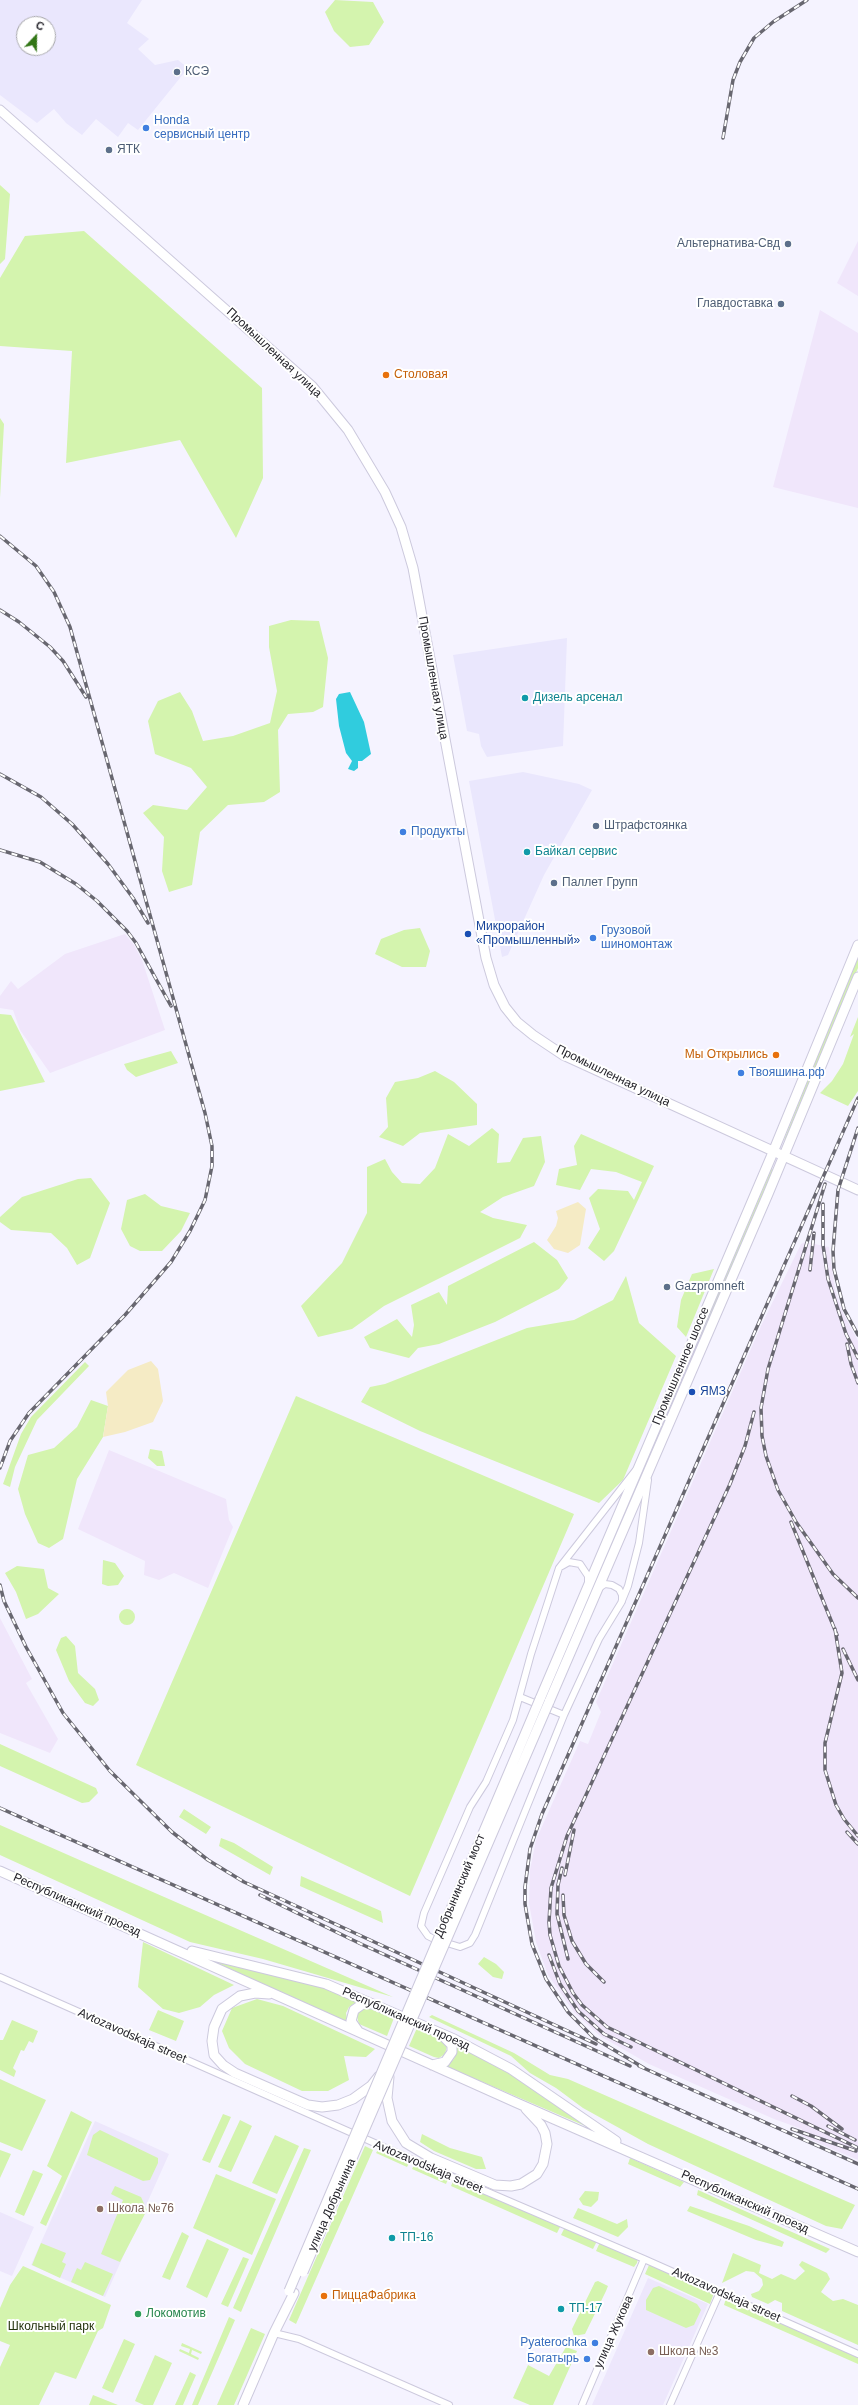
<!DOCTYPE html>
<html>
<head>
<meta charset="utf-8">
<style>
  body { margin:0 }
  #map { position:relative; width:858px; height:2405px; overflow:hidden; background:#f5f3ff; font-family:Arial,sans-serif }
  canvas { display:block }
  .north { position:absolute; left:16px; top:16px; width:40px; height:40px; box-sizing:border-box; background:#fff; border:1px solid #a7a7aa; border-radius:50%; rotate:22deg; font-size:11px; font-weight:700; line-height:16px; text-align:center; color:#24232a }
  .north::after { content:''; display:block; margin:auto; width:14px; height:18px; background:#327616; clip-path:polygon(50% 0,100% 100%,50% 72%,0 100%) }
</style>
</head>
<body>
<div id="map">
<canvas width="858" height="2405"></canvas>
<div class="north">С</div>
</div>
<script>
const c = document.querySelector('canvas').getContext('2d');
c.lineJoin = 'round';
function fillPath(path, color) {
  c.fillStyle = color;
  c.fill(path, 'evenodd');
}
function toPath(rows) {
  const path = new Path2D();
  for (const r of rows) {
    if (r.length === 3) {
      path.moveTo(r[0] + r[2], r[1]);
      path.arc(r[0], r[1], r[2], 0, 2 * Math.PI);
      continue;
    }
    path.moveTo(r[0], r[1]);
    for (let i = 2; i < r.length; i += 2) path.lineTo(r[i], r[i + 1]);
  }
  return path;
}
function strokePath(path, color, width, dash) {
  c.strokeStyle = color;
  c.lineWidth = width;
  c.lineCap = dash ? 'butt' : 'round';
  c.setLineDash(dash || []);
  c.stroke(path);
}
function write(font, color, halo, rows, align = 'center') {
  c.font = font + ' Arial,sans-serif';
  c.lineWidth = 4;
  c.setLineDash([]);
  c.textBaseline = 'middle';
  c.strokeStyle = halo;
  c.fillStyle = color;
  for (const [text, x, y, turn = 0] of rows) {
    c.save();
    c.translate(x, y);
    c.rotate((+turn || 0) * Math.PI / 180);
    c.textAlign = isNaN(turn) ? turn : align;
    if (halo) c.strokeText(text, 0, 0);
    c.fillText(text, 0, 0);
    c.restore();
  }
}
const built = toPath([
  [0,0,142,0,127,23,149,39,138,49,155,65,178,60,188,68,138,130,128,123,118,137,96,119,82,135,66,123,54,109,37,123,0,95],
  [24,24,48,24,48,48,24,48],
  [567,638,563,746,487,757,481,746,479,734,467,731,453,655],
  [523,772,579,784,592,790,544,875,508,955,502,957,469,781]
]);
const industrial = toPath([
  [858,241,858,296,837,283],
  [820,310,858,333,858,508,773,487],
  [125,934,134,945,142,960,165,1030,50,1073,20,1030,13,1010,0,1008,0,996,11,981,18,989,65,954],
  [805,1242,829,1247,835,1289,842,1311,858,1341,858,2160,802,2136,802,2129,774,2119,649,2064,600,2036,574,2012,548,1975,536,1942,529,1903,530,1870,536,1840,580,1741,588,1744,601,1712,596,1702,761,1326,801,1244],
  [109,1450,226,1499,229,1520,233,1527,208,1588,174,1573,159,1580,144,1575,145,1561,78,1529],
  [0,1618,32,1679,26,1683,58,1739,50,1753,0,1733]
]);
const education = toPath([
  [95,2121,169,2154,105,2297,31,2265],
  [0,2212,34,2227,12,2276,0,2271],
  [648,2278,708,2304,663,2405,592,2405]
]);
const green = toPath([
  [335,0,373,2,384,22,369,45,350,47,334,31,325,12],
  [0,185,10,194,5,259,0,264],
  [84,231,262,388,263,478,236,538,180,440,66,463,72,351,0,346,0,278,25,236],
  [0,418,4,424,0,498],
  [291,620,319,621,328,658,323,707,313,712,288,714,278,730,280,792,264,802,228,805,200,832,192,885,169,892,162,871,164,837,143,813,153,805,187,810,207,787,191,768,155,754,148,721,158,701,180,692,192,711,203,741,233,736,270,723,277,691,269,647,269,626],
  [420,928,430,951,426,967,402,967,375,954,381,939,404,930],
  [858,955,858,968,786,1139,784,1140],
  [0,1014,11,1015,45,1082,0,1091],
  [858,1017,858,1091,848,1106,820,1093,832,1081,843,1064,854,1034,850,1037],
  [171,1051,178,1063,136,1077,127,1070,124,1064],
  [435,1071,454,1082,477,1104,477,1125,420,1133,403,1146,379,1137,388,1127,386,1098,395,1082,418,1078],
  [492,1128,499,1134,497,1163,510,1162,523,1138,541,1136,545,1162,534,1186,503,1197,480,1212,493,1218,527,1225,520,1238,384,1306,352,1329,318,1337,301,1306,342,1263,367,1213,367,1167,385,1159,392,1172,402,1183,420,1184,435,1168,448,1134,469,1146],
  [581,1134,654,1166,614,1251,604,1261,588,1248,600,1229,589,1198,598,1189,628,1191,634,1200,642,1182,616,1172,591,1169,580,1190,556,1185,559,1169,577,1165,574,1146],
  [772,1168,773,1172,607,1559,591,1591],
  [91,1178,110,1203,90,1258,77,1265,67,1248,51,1233,11,1230,0,1222,0,1217,22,1197,78,1179],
  [145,1194,161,1206,190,1213,181,1231,162,1251,140,1251,130,1246,121,1229,127,1200],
  [534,1242,557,1260,568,1278,559,1289,495,1322,439,1344,418,1348,409,1358,370,1348,364,1337,397,1319,412,1337,414,1325,411,1305,439,1292,447,1305,448,1286],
  [714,1269,686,1337,677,1327,681,1300,692,1274],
  [626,1276,639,1323,676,1356,623,1480,599,1503,420,1431,361,1402,370,1387,385,1384,527,1328,574,1320,613,1300],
  [85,1362,89,1366,37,1420,15,1467,10,1487,3,1484,21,1434,31,1417],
  [296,1396,574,1514,410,1896,136,1765],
  [91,1400,108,1406,103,1437,77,1479,63,1539,49,1548,38,1543,25,1514,18,1489,28,1455,54,1448,77,1427],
  [150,1449,162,1451,165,1466,157,1466,148,1458],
  [103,1560,115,1563,124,1576,118,1585,108,1586,102,1584],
  [17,1566,44,1569,48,1588,59,1594,38,1614,26,1619,16,1592,5,1573],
  [127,1617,8],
  [66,1636,75,1646,78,1673,95,1689,99,1700,93,1706,85,1703,69,1681,56,1650,61,1638],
  [0,1744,96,1788,98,1793,89,1802,82,1803,0,1766],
  [184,1809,211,1827,206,1834,179,1817],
  [0,1825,75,1858,393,1997,263,1959,190,1942,0,1855],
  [221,1838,234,1843,273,1867,270,1875,219,1846],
  [301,1876,381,1911,383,1923,300,1886],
  [143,1942,234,1985,214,1995,200,2007,179,2013,163,2009,138,1987],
  [484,1957,496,1964,504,1972,502,1979,493,1977,478,1964],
  [211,1960,318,1986,358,2001,349,2007,346,2013,348,2024],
  [257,1999,283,2006,375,2049,366,2057,344,2056,349,2080,328,2091,302,2091,245,2064,229,2048,222,2031,232,2008],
  [365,2007,394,2018,387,2036,359,2024,356,2013],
  [158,2010,184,2021,176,2041,149,2030],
  [432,2015,514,2053,550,2075,568,2079,855,2205,842,2229,826,2226,648,2144,583,2108,556,2088,530,2073,511,2056,429,2017],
  [12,2020,38,2031,33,2043,29,2041,24,2051,21,2050,13,2068,16,2071,14,2077,0,2070,0,2040,3,2040],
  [417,2028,440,2038,447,2046,445,2054,439,2058,434,2057,409,2046],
  [456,2043,508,2071,590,2128,445,2066,454,2059,457,2048],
  [0,2079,46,2100,22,2151,0,2142],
  [71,2111,92,2122,46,2226,40,2223,62,2176,47,2166],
  [223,2114,231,2117,210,2163,202,2160],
  [240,2120,252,2126,231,2172,218,2167],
  [100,2130,158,2158,158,2163,150,2180,143,2181,87,2155,93,2135],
  [422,2134,450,2148,482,2157,486,2169,476,2169,434,2151,420,2142],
  [275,2135,299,2146,277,2194,252,2183],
  [365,2146,373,2150,296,2324,289,2320],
  [304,2148,311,2150,241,2312,233,2308],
  [379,2148,410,2161,407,2167,376,2153],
  [0,2150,11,2154,0,2178],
  [630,2158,684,2182,680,2187,628,2164],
  [415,2163,449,2177,446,2184,412,2169],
  [33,2170,43,2174,24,2216,15,2212],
  [216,2174,276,2199,252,2255,193,2228],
  [454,2179,561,2225,557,2233,451,2186],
  [115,2186,141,2197,147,2210,120,2262,101,2254,123,2200,111,2194],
  [698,2190,830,2249,826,2253,697,2195],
  [585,2191,599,2192,598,2200,591,2207,583,2205,579,2199],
  [690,2206,749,2226,784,2242,782,2247,756,2240,687,2211],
  [578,2208,617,2224,627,2219,628,2227,618,2237,573,2218],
  [565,2227,597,2241,593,2249,561,2235],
  [182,2232,189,2236,170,2280,162,2277],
  [207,2239,229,2249,207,2298,186,2287],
  [600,2242,638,2258,637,2263,634,2267,596,2251],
  [41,2243,66,2253,62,2262,66,2264,60,2278,32,2265],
  [733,2253,761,2265,759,2273,772,2279,781,2274,795,2280,805,2271,799,2265,802,2261,827,2273,830,2279,821,2292,833,2301,843,2299,858,2305,858,2345,782,2311,782,2303,775,2300,768,2304,752,2297,751,2294,759,2291,763,2285,762,2279,754,2272,746,2271,722,2283],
  [243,2257,249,2259,228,2307,221,2304],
  [85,2262,113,2274,103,2296,71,2282,77,2268,81,2270],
  [649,2265,714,2293,710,2304,645,2274],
  [23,2266,111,2305,103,2328,98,2331,76,2379,55,2372,39,2405,0,2405,0,2367,10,2345,0,2341,0,2308,10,2285],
  [598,2281,608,2286,606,2291,585,2334,574,2336,572,2329,595,2282],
  [659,2286,697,2304,701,2310,694,2325,686,2328,646,2310,646,2300,653,2288],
  [726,2298,858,2357,858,2364,724,2305],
  [229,2317,235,2320,198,2405,192,2405],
  [251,2328,265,2334,234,2405,217,2405],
  [124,2339,135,2344,113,2393,102,2388],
  [182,2343,202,2352,201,2354,192,2350,191,2354,199,2358,198,2360,179,2351,180,2349,189,2353,190,2349,181,2346],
  [566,2347,577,2351,553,2405,530,2405,513,2398,528,2365,549,2376],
  [155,2355,172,2363,153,2405,144,2405,135,2401],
  [190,2372,196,2375,183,2405,175,2405],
  [93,2395,118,2405,89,2405]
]);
const sand = toPath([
  [578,1202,586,1209,580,1245,568,1253,554,1249,547,1240,556,1226,558,1218,556,1211],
  [151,1361,158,1369,163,1401,153,1422,125,1432,103,1437,108,1406,106,1392,128,1370]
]);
const water = toPath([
  [350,692,364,722,371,754,362,761,358,761,358,768,354,771,348,769,352,761,346,753,339,726,336,699,339,694]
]);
const street = toPath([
  [635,1471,559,1568,531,1654,513,1720,486,1782,470,1807,424,1913,421,1926,428,1936,434,1939,460,1947,470,1943,475,1935,564,1715,599,1639,621,1603,628,1586,639,1543,648,1480],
  [562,1566,569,1562,580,1564,588,1576,588,1583],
  [599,1588,605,1584,612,1585,619,1589,622,1595,622,1601],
  [520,1697,564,1715],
  [0,1977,413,2160,644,2259,858,2354],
  [274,2333,299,2339,449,2405],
  [582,2405,644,2259],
  [670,2405,720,2292]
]);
const secondary = toPath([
  [0,110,312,386,348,430,385,492,401,527,413,568,486,958,494,985,505,1007,517,1022,533,1035,563,1055,858,1190],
  [540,1699,771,1157,858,945],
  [549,1702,768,1194,858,977],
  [0,1871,517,2103,858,2252],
  [192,1951,326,1984,454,2039,511,2069,616,2141],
  [269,1994,255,1993,240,1996,222,2009,214,2027,212,2041,214,2055,223,2065,235,2073,308,2105,322,2107,338,2105,353,2099,371,2086,379,2076],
  [358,2031,351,2021,354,2010,364,2003,371,2004],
  [432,2065,445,2062,452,2052,452,2045,444,2037],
  [389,2077,387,2098,392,2121,406,2143,431,2158,495,2185,511,2186,521,2184,537,2174,543,2164,547,2144,545,2133,541,2125,526,2109],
  [243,2405,274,2333,294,2293]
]);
const rail = toPath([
  [723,138,733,80,740,62,754,38,773,22,807,0],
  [0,536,36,566,54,592,70,627,205,1113,212,1146,212,1166,205,1200,190,1231,171,1262,125,1315,29,1413,10,1441,0,1468],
  [0,610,19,622,50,647,63,661,86,697],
  [0,774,41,797,72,824,108,864,133,898,148,923],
  [0,850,40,862,76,884,97,901,127,931,136,943,171,1006],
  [858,1128,838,1190,833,1251,834,1269,844,1309,858,1335],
  [825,1184,768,1369,761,1408,762,1436,766,1456,778,1490,796,1522,833,1574,858,1598],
  [823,1204,823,1245,828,1279,846,1334,858,1358],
  [810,1270,814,1233],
  [847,1344,851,1364,858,1383],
  [754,1412,745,1446,730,1484,567,1836,551,1888,549,1922,550,1935,559,1966,573,1993,582,2005,607,2027,858,2148],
  [791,1522,837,1635],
  [0,1585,4,1601,26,1647,63,1713,110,1771,172,1832,208,1860,244,1882,596,2044],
  [835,1629,842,1673,825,1743,825,1770,836,1805,844,1819,858,1836],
  [843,1649,858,1680],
  [0,1808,858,2189],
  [847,1832,858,1844],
  [562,1868,558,1885,557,1914,568,1959],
  [565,1875,574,1830],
  [260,1895,361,1944,630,2066],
  [563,1895,564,1915,572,1941,586,1964,604,1982],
  [549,1955,560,1984,578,2011,604,2034,631,2047],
  [639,2066,858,2164],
  [644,2068,594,2038,568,2012,546,1979,532,1944,525,1904,525,1887,530,1849,542,1814,858,1098],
  [792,2096,811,2106,842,2129],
  [828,2126,855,2140],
  [792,2129,856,2151]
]);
const secondaryBridge = toPath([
  [303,2272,549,1702],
  [289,2291,540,1699]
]);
const markers = [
  [177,72,4,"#5c6f8a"],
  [146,128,4,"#3f7fe0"],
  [109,150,4,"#5c6f8a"],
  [788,244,4,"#5c6f8a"],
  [781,304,4,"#5c6f8a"],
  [386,375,4,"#e8710a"],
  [525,698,4,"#0f9aa8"],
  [596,826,4,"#5c6f8a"],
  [403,832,4,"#3f7fe0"],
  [527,852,4,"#0f9aa8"],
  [554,883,4,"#5c6f8a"],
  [468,934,4,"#1a4fb4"],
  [593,938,4,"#3f7fe0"],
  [776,1055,4,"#e8710a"],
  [741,1073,4,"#3f7fe0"],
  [667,1287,4,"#5c6f8a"],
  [692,1392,4,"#1a4fb4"],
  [100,2209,4,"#8d6e63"],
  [392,2238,4,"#0f9aa8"],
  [324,2296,4,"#e8710a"],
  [561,2309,4,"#0f9aa8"],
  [138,2314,4,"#2e9e5b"],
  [595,2343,4,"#3f7fe0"],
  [651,2352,4,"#8d6e63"],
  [587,2359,4,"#3f7fe0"]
];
const serviceNames = [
  ["КСЭ",185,72],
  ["ЯТК",117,150],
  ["Альтернатива-Свд",780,244,"right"],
  ["Главдоставка",773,304,"right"],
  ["Штрафстоянка",604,826],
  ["Паллет Групп",562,883],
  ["Gazpromneft",675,1287]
];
const shopNames = [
  ["Honda",154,121],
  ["сервисный центр",154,135],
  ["Продукты",411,832],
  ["Грузовой",601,931],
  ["шиномонтаж",601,945],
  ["Твояшина.рф",749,1073],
  ["Pyaterochka",587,2343,"right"],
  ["Богатырь",579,2359,"right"]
];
const streetNames = [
  ["Промышленная улица",274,353,43],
  ["Промышленная улица",433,678,80],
  ["Промышленная улица",613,1076,26],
  ["Промышленное шоссе",681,1366,-67],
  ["Добрынинский мост",460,1886,-67],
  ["Республиканский проезд",77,1905,24],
  ["Республиканский проезд",406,2019,24],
  ["Avtozavodskaja street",132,2036,24],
  ["Avtozavodskaja street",428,2167,23],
  ["Республиканский проезд",745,2202,24],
  ["улица Добрынина",332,2205,-66],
  ["Avtozavodskaja street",726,2295,24],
  ["улица Жукова",614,2332,-66]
];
const foodNames = [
  ["Столовая",394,375],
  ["Мы Открылись",768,1055,"right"],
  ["ПиццаФабрика",332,2296]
];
const cultureNames = [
  ["Дизель арсенал",533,698],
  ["Байкал сервис",535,852],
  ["ТП-16",400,2238],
  ["ТП-17",569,2309]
];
const transitNames = [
  ["Микрорайон",476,927],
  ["«Промышленный»",476,941],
  ["ЯМЗ",700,1392]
];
const educationNames = [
  ["Школа №76",108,2209],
  ["Школа №3",659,2352]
];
const leisureNames = [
  ["Локомотив",146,2314]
];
const parkNames = [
  ["Школьный парк",51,2327]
];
fillPath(built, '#eae7fd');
fillPath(industrial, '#f0e6fb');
fillPath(education, '#ede7fc');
fillPath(green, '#d4f4ae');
fillPath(sand, '#f5ebc5');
fillPath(water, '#30ccde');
strokePath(street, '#ccc9dd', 8);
strokePath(secondary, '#ccc9dd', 11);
strokePath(street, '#fff', 6);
strokePath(secondary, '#fff', 9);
strokePath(rail, '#686770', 3.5);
strokePath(rail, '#fff', 2, [6]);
strokePath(secondaryBridge, '#ccc9dd', 11, []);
strokePath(secondaryBridge, '#fff', 9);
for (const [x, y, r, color] of markers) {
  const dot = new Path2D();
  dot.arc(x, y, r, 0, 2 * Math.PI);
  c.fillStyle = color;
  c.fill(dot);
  strokePath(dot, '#fff', 1.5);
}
write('12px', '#4e5e75', '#fff', serviceNames, 'left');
write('12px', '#366cbe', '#fff', shopNames, 'left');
write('12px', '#24232a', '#fff', streetNames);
write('12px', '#c56008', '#fff', foodNames, 'left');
write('12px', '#0d838f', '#fff', cultureNames, 'left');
write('12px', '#164399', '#fff', transitNames, 'left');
write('12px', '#785e54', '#fff', educationNames, 'left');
write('12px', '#27864d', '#fff', leisureNames, 'left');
write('12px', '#263510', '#fff', parkNames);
</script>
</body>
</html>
